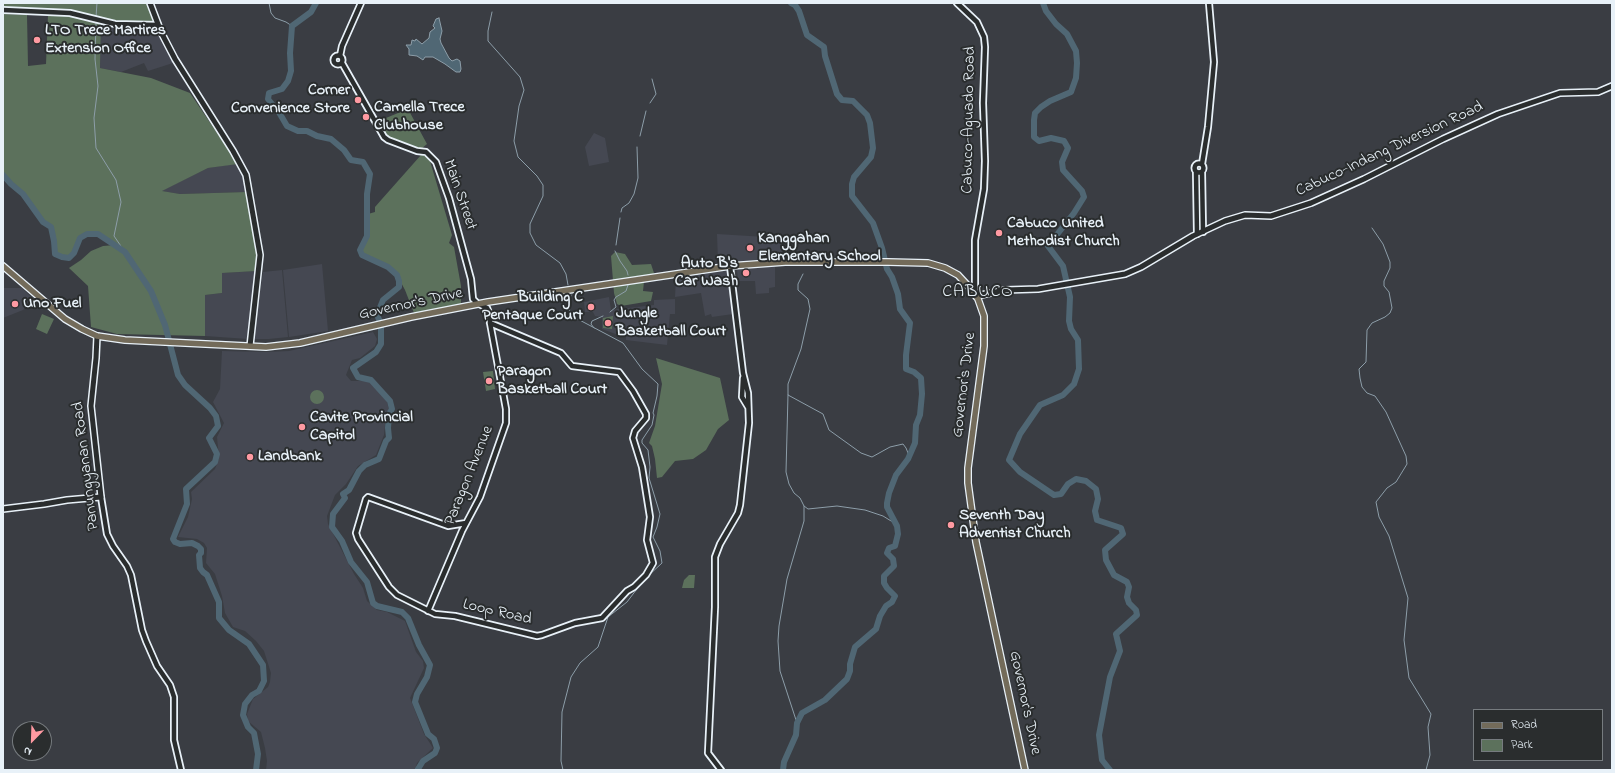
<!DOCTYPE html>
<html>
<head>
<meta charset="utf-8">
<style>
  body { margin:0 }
  #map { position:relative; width:1615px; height:773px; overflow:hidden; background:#3a3d43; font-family:"Indie Flower",sans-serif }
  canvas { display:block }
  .frame { position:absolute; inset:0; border:4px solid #e8f1f8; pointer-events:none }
  .legend { position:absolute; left:1473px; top:709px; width:130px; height:52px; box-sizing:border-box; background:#2a2d2e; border:1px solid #767b7f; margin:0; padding:5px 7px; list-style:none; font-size:12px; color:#e8f1f8 }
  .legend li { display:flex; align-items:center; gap:8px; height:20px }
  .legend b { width:20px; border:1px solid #767b7f }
  .north { position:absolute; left:12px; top:721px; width:40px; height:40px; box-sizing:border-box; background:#2a2d2e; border:1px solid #767b7f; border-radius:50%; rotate:203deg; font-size:11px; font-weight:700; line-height:16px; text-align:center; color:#e8f1f8 }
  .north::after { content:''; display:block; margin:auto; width:14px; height:18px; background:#ff9aa2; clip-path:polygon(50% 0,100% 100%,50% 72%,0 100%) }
</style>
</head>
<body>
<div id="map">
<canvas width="1615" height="773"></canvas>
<div class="frame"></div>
<ul class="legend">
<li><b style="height:5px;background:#736b5a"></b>Road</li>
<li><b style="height:11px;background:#5c715c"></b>Park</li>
</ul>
<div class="north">N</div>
</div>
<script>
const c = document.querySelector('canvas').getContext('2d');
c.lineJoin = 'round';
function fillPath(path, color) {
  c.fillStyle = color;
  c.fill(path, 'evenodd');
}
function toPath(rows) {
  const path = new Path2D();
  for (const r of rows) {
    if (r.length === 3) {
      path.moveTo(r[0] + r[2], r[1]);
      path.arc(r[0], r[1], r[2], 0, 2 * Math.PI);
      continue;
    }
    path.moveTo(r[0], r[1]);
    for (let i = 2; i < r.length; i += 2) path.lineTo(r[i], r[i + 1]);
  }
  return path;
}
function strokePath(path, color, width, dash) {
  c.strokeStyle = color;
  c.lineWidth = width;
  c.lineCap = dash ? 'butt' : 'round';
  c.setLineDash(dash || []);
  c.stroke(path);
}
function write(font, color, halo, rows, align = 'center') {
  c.font = font + ' "Indie Flower",sans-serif';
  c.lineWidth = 4;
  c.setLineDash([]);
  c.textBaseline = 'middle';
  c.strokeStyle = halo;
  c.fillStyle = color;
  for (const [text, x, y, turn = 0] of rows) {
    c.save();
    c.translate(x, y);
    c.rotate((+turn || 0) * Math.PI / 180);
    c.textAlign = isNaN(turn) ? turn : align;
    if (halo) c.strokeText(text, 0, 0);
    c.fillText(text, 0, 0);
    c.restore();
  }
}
const built = toPath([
  [101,24,114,27,156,29,173,63,148,71,144,63,121,72,100,68],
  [594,133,605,138,609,162,589,166,585,147],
  [240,163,249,191,246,192,180,194,161,191,208,168],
  [717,234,782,238,783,259,718,262],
  [322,264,328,331,289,337,283,270],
  [775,266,775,287,769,288,769,293,756,294,755,281,738,281,737,269],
  [282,270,288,337,269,339,253,339,263,272],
  [257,271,248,339,205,336,205,295,222,293,222,273],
  [727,271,733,314,712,317,711,314,705,316,701,293,675,297,676,278],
  [3,288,22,288,32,298,23,310,3,318],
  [609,297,611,310,654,305,654,300,675,299,675,314,670,314,667,345,626,340,626,337,621,336,602,329,602,317,595,316,593,312,585,312,584,302],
  [373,332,377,339,375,346,360,358,352,360,346,375,351,381,369,381,386,398,389,409,386,416,384,435,376,455,358,466,346,484,335,495,327,516,328,524,354,574,363,588,367,601,377,610,387,612,405,621,416,652,423,661,424,668,410,698,424,734,433,748,417,763,415,770,266,770,267,761,265,748,261,732,248,721,247,714,253,699,268,687,270,682,271,673,264,651,256,641,245,631,233,627,225,613,222,596,215,574,206,563,207,548,204,543,197,539,178,537,188,517,192,499,191,492,215,469,219,458,217,437,224,423,213,402,220,389,222,351,266,352,289,351]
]);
const green = toPath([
  [3,3,148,3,155,23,111,22,72,11,23,10,3,7],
  [3,14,27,15,28,66,46,64,48,15,69,16,101,24,100,68,151,78,190,93,238,164,208,168,162,191,180,194,246,192,257,258,257,271,222,273,222,293,205,295,205,336,117,334,91,327,88,286,69,268,81,260,91,251,103,246,115,245,98,234,87,234,80,238,74,253,69,258,62,257,55,254,54,241,50,227,43,222,23,194,11,184,3,175],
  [408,109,427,144,421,149,388,138,384,135,378,124,381,120],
  [421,155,427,156,430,161,452,235,449,243,454,247,461,286,461,305,414,313,405,290,397,275,388,267,362,255,360,250,367,236,368,214,375,212,375,207,382,199],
  [615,252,625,254,632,265,651,264,654,273,644,282,643,291,653,292,651,301,621,306,617,304,614,293,611,256],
  [42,314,54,319,47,334,36,329],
  [613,316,612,329,603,328,603,318],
  [656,358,720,378,729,420,718,429,706,450,693,459,675,461,662,477,657,478,655,459,652,446,649,443,655,426,662,384],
  [493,371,495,389,486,391,483,372],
  [317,397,7],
  [689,575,695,575,694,588,682,588,684,580]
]);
const water = toPath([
  [439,18,442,31,440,39,441,43,449,58,452,61,457,59,460,61,461,69,460,72,456,72,445,64,433,57,425,57,423,60,417,56,409,55,409,49,406,45,411,45,412,40,415,41,416,39,422,44,429,38,430,32,435,28,433,26,436,19,439,18]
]);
const stream = toPath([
  [269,3,271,13,275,18,286,22,292,26],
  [492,12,488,31,488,41,520,77,524,90,519,106,514,141,518,157,537,176,543,185,543,196,530,224,530,233,536,245,560,263,566,274,568,285],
  [96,17,97,3],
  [96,23,95,59,98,86,94,118,96,148,116,180,121,202,114,236,125,252],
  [650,103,656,94,652,79],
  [640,136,646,111],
  [621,212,622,208,629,203,634,194,638,178,637,147],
  [1372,228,1383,244,1390,262,1390,268,1384,281,1384,286,1389,292,1392,308,1390,313,1385,317,1372,323,1367,330,1366,362,1359,369,1360,378,1362,387,1367,393,1375,396,1386,412,1406,456,1407,464,1396,482,1387,488,1376,502,1379,517,1389,536,1408,598,1404,640,1409,678,1431,714,1428,727,1430,755,1426,770],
  [616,245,620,218],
  [615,251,620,261,627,271,628,275],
  [803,274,798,284,798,290,808,299,810,309,801,349,788,384,788,395,823,414,829,430,861,453,872,457,890,447,903,444,906,448,908,453,907,461],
  [571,295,569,303,570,315,623,343,642,369,658,384,657,396,653,413,654,415,652,425,642,440,642,443,648,450,650,467,649,478,660,514,657,527,653,537,660,551,662,563,648,576],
  [610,312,616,307,614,300,616,297,626,291,628,285],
  [594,328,591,324,592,321,603,316],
  [788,395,786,472,789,484,794,493,800,498,804,506,804,521,787,579,779,626,778,641,780,671,797,723],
  [804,506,808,509,837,506,865,510,883,516,896,524],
  [563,770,561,761,562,712,571,677,580,663,598,647,608,617,627,602,643,581]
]);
const river = toPath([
  [316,3,311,12,292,26,290,53,291,71,288,81,282,89,269,93,268,99,280,114,287,126,298,131,307,131,317,136,331,139,344,150,351,160,363,162,370,174,367,194,367,236,360,250,362,255,388,267,397,275,399,281,399,287,383,300,377,315,381,324,381,344,376,352,353,368,358,377,371,380,390,401,392,409,389,414,388,428,389,438,386,441,379,459,365,465,359,471,349,490,343,494,345,498,333,514,332,527,342,541,351,562,367,582,373,603,377,606,402,612,408,618,419,645,430,665,427,677,417,694,415,702,428,734,434,739,437,748,435,753,423,761,418,769,419,770],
  [1043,3,1046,11,1056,24,1067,34,1076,51,1077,63,1076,78,1071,92,1050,101,1041,107,1035,113,1034,120,1034,137,1039,141,1051,138,1064,141,1068,148,1062,162,1063,170,1082,191,1084,197,1074,213,1048,246,1063,266,1070,297,1069,321,1071,329,1078,340,1079,369,1074,384,1063,395,1040,405,1020,434,1009,460,1020,472,1054,495,1061,494,1068,484,1076,479,1086,481,1096,489,1098,499,1095,511,1097,520,1121,528,1123,534,1105,550,1106,560,1114,575,1127,582,1129,587,1127,597,1129,603,1136,610,1137,615,1116,634,1120,651,1110,677,1099,735,1102,760,1110,770],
  [3,175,11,184,23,194,43,222,51,227,54,241,55,254,62,257,69,258,74,253,80,238,87,234,98,234,125,252,151,291,165,325,178,375,185,385,210,408,216,416,218,426,209,438,217,454,215,462,186,489,187,504,173,539,175,542,180,544,192,543,198,546,201,549,201,553,199,555,200,568,203,572,207,575,219,602,219,618,229,630,249,644,263,665,264,681,259,691,252,695,245,704,243,715,248,727,254,733,258,754,256,770],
  [783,770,784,762,796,735,797,723,802,713,825,700,847,679,850,671,850,664,855,647,876,629,880,616,886,606,892,602,895,596,887,588,884,583,884,576,894,566,893,559,887,553,889,548,895,546,898,534,897,526,887,507,887,503,889,493,896,475,908,459,915,443,916,425,920,415,922,394,921,378,914,372,906,369,906,355,910,323,900,309,898,294,892,277,887,269,882,248,873,223,852,196,852,184,854,177,871,157,873,148,870,123,867,115,853,101,842,100,837,94,825,56,824,47,807,35,799,11,795,5,791,3]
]);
const tertiary = toPath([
  [957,3,977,22,984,37,985,47,983,103,985,161,984,189,975,240,975,294],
  [3,10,70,13,115,24,158,25],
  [338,60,4.5],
  [340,56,342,46,361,3],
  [342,63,384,137,388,140,417,151,426,152,436,162,449,198,471,279,473,299,477,303,487,308],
  [1199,168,4.5],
  [1202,164,1208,127,1214,62,1209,3],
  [1196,172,1197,234],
  [1202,172,1203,232],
  [743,378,742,397,748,407],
  [101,497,107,534,113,546,127,566,131,575,142,630,146,641,157,666,170,685,174,697,174,740,181,770],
  [466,523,448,526,368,497,366,499,356,533,358,539,389,587,397,595,435,614,455,616,537,636,542,635,575,623,602,618,627,591,634,587,646,575,653,563,647,540,650,517,642,467,633,438,635,431,646,418,646,414,633,391,619,372,572,366,561,353,490,323],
  [428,611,462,531,480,497,506,423,506,409,490,323,490,315,487,308],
  [721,770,708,753,715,607,715,557,720,544,738,513,740,505,749,423,748,393,743,373,730,266]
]);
const secondary = toPath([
  [150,3,161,32,175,59,233,151,246,175,260,255,250,346],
  [976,296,1005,290,1038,289,1125,274,1141,267,1193,236,1225,221,1245,215,1271,216,1311,203,1364,179,1443,139,1498,114,1560,93,1598,92,1612,86],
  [3,509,44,504,67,500,101,497,91,406,96,358,97,336]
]);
const primary = toPath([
  [3,266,65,319,82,329,97,336,125,340,266,347,300,343,411,317,488,302,730,266,785,262,888,262,928,263,945,268,958,275,970,288,978,299,984,316,984,346,968,468,968,483,976,542,1025,770]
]);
const markers = [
  [37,40,4,"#ff9aa2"],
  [358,100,4,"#ff9aa2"],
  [366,117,4,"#ff9aa2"],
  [999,233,4,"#ff9aa2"],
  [750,248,4,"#ff9aa2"],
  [746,273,4,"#ff9aa2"],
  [15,304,4,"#ff9aa2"],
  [591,307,4,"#ff9aa2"],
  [608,323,4,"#ff9aa2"],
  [489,381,4,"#ff9aa2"],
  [302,427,4,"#ff9aa2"],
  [250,457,4,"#ff9aa2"],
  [951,525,4,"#ff9aa2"]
];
const poiNames = [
  ["LTO Trece Martires",45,31],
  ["Extension Office",45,49],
  ["Corner",350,91,"right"],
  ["Convenience Store",350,109,"right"],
  ["Camella Trece",374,108],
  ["Clubhouse",374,126],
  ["Cabuco United",1007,224],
  ["Methodist Church",1007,242],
  ["Kanggahan",758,239],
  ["Elementary School",758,257],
  ["Auto B's",738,264,"right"],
  ["Car Wash",738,282,"right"],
  ["Building C",583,298,"right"],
  ["Pentaque Court",583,316,"right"],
  ["Uno Fuel",23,304],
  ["Jungle",616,314],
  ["Basketball Court",616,332],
  ["Paragon",497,372],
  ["Basketball Court",497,390],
  ["Cavite Provincial",310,418],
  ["Capitol",310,436],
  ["Landbank",258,457],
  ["Seventh Day",959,516],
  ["Adventist Church",959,534]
];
const streetNames = [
  ["Cabuco-Aguado Road",970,120,-89],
  ["Cabuco-Indang Diversion Road",1390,150,-25],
  ["Main Street",459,195,71],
  ["Governor's Drive",411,305,-12],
  ["Governor's Drive",965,385,-83],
  ["Panungyanan Road",87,466,-97],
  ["Paragon Avenue",470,476,-68],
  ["Loop Road",497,613,13],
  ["Governor's Drive",1024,703,78]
];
const quarterNames = [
  ["CABUCO",978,293]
];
fillPath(built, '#454852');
fillPath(green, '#5c715c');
fillPath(water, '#506774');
strokePath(water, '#8d9ea9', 1);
strokePath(stream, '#8d9ea9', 1);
strokePath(river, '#506774', 6);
strokePath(tertiary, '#e8f1f8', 8);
strokePath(secondary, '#e8f1f8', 8);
strokePath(primary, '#e8f1f8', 8);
strokePath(tertiary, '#2a2d2e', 4.5);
strokePath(secondary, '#2a2d2e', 5);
strokePath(primary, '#736b5a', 5.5);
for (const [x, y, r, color] of markers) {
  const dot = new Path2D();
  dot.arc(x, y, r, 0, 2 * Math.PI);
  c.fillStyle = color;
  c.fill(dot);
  strokePath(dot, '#2a2d2e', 1.5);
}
write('bold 16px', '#e8f1f8', '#2a2d2e', poiNames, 'left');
write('16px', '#e8f1f8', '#2a2d2e', streetNames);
c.letterSpacing = '1px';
write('18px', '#e8f1f8', '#2a2d2e', quarterNames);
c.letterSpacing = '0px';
</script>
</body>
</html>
